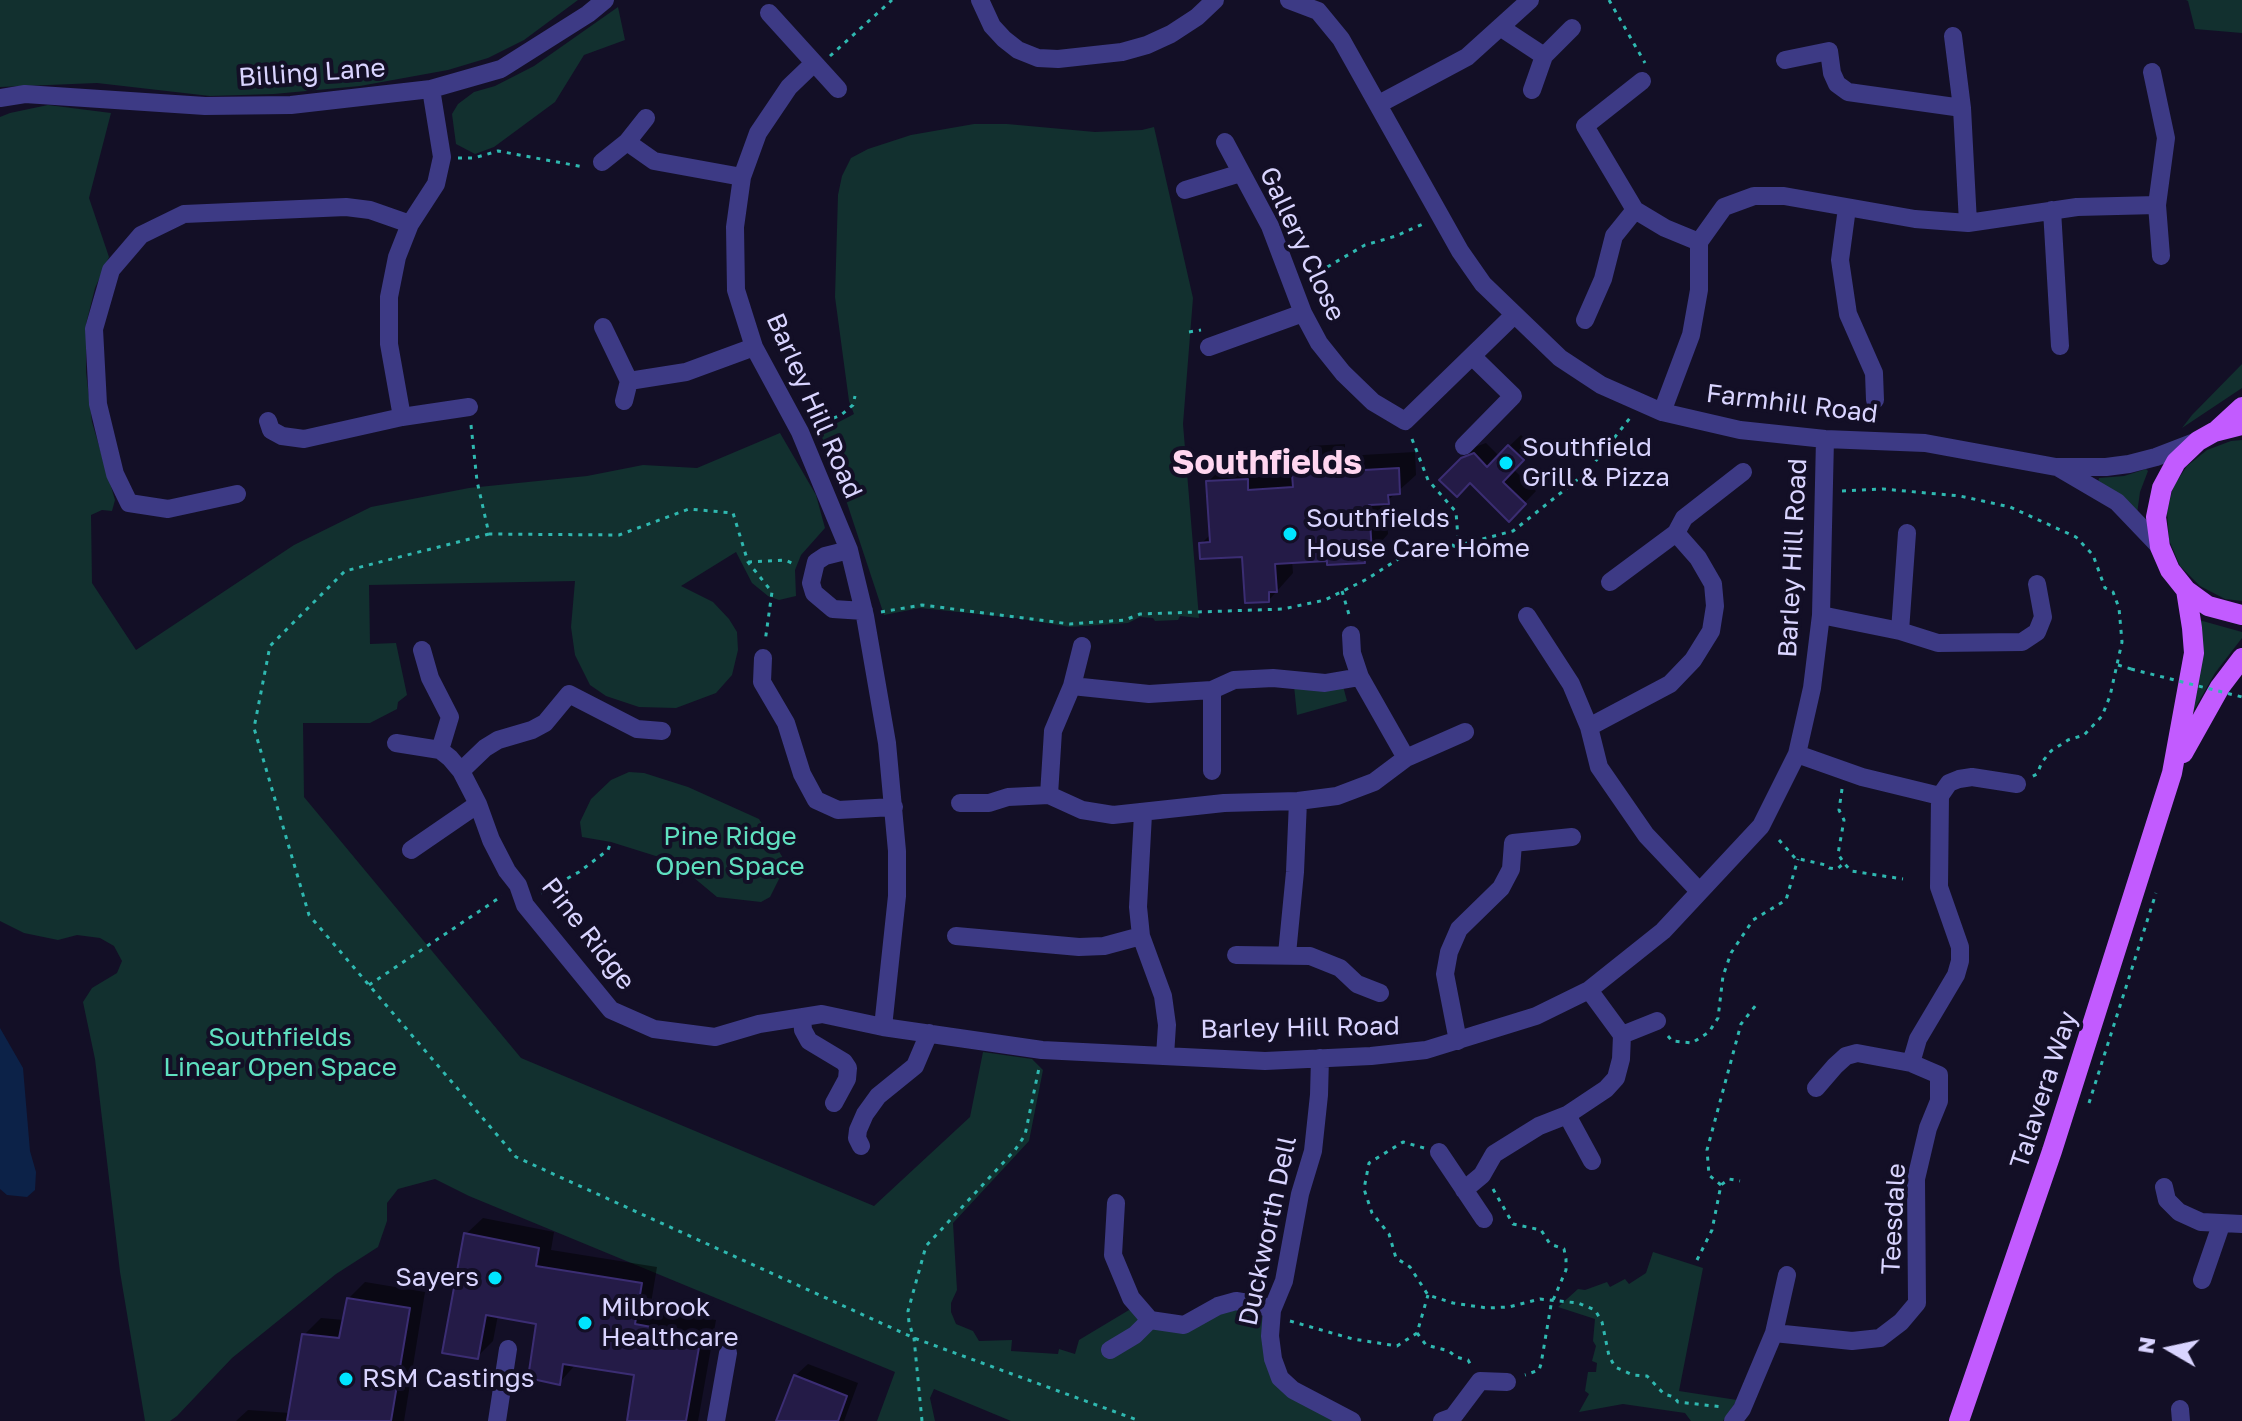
<!DOCTYPE html>
<html>
<head>
<meta charset="utf-8">
<style>
  body { margin:0 }
  #map { position:relative; width:2242px; height:1421px; overflow:hidden; background:#130f26; font-family:"Golos Text",sans-serif }
  canvas { display:block }
  .north { position:absolute; left:2130px; top:1309px; width:80px; height:80px; -webkit-text-stroke:6px #130f26; paint-order:stroke; rotate:279deg; font-size:22px; font-weight:700; line-height:32px; text-align:center; color:#d9d4ff }
  .north::after { content:''; display:block; margin:auto; width:28px; height:36px; background:#d9d4ff; clip-path:polygon(50% 0,100% 100%,50% 72%,0 100%) }
</style>
</head>
<body>
<div id="map">
<canvas width="2242" height="1421"></canvas>
<div class="north">N</div>
</div>
<script>
const c = document.querySelector('canvas').getContext('2d');
c.lineJoin = 'round';
function fillPath(path, color) {
  c.fillStyle = color;
  c.fill(path, 'evenodd');
}
function toPath(rows) {
  const path = new Path2D();
  for (const r of rows) {
    path.moveTo(r[0], r[1]);
    for (let i = 2; i < r.length; i += 2) path.lineTo(r[i], r[i + 1]);
  }
  return path;
}
function strokePath(path, color, width, dash) {
  c.strokeStyle = color;
  c.lineWidth = width;
  c.lineCap = dash ? 'butt' : 'round';
  c.setLineDash(dash || []);
  c.stroke(path);
}
function write(font, color, halo, rows, align = 'center') {
  c.font = font + ' "Golos Text",sans-serif';
  c.lineWidth = 8;
  c.setLineDash([]);
  c.textBaseline = 'middle';
  c.strokeStyle = halo;
  c.fillStyle = color;
  for (const [text, x, y, turn = 0] of rows) {
    c.save();
    c.translate(x, y);
    c.rotate((+turn || 0) * Math.PI / 180);
    c.textAlign = isNaN(turn) ? turn : align;
    if (halo) c.strokeText(text, 0, 0);
    c.fillText(text, 0, 0);
    c.restore();
  }
}
const green = toPath([
  [0,0,578,0,524,40,488,58,448,70,360,86,274,94,210,96,97,83,0,87],
  [2186,0,2242,0,2242,33,2195,29,2188,1],
  [618,7,625,40,584,55,555,102,494,147,475,154,456,144,452,114,458,104,474,92,495,86,534,66],
  [48,105,111,113,89,198,109,257,95,288,86,324,86,372,92,422,115,500,112,511,102,510,91,515,92,583,136,650,294,545,371,507,469,488,587,476,643,465,697,468,780,433,816,495,825,528,801,555,795,570,796,596,779,600,768,596,752,583,736,552,681,586,713,602,729,619,737,632,738,650,732,675,716,693,676,708,639,707,606,696,590,685,575,655,571,627,575,581,369,585,370,644,396,643,407,695,398,702,397,709,370,723,303,723,304,797,521,1058,874,1206,970,1117,983,1052,1032,1059,1043,1070,1029,1141,953,1223,957,1290,951,1303,951,1312,956,1324,973,1331,979,1341,1012,1340,1011,1351,1058,1354,1059,1349,1075,1354,1079,1340,1129,1310,1150,1320,1199,1318,1260,1305,1280,1378,1352,1421,1011,1421,934,1389,930,1398,935,1421,877,1421,895,1372,469,1196,435,1179,398,1189,387,1203,387,1221,378,1247,336,1274,232,1358,177,1416,170,1421,145,1421,120,1272,95,1059,83,1002,92,988,117,973,122,961,114,946,100,938,77,935,58,940,24,933,0,921,0,117,10,113],
  [974,124,1007,124,1095,132,1142,130,1154,127,1193,298,1183,424,1199,618,1180,616,1178,620,1155,621,1153,618,1140,617,1128,623,1070,627,1016,618,920,608,884,615,843,491,820,432,854,414,849,401,835,297,838,195,842,176,851,158,868,149,911,135],
  [2242,364,2242,388,2182,428,2192,415],
  [2242,440,2242,601,2225,599,2200,586,2180,566,2169,540,2167,512,2173,487,2187,466,2207,450,2231,441],
  [2146,469,2148,471,2140,492,2137,514,2098,483,2099,478,2124,476],
  [2199,620,2242,632,2242,638,2215,673,2190,717],
  [1294,686,1343,686,1347,701,1297,715],
  [629,772,644,773,688,787,759,819,783,858,780,877,770,897,761,902,717,897,675,862,611,842,582,837,580,822,591,799,611,780],
  [1653,1252,1703,1268,1679,1391,1737,1400,1723,1421,1691,1421,1685,1413,1623,1404,1579,1412,1589,1394,1585,1391,1588,1372,1596,1372,1597,1363,1592,1361,1596,1346,1593,1341,1595,1319,1558,1307,1578,1289,1585,1290,1607,1282,1610,1287,1625,1279,1629,1284,1646,1273]
]);
const water = toPath([
  [0,1028,23,1068,30,1151,36,1172,35,1190,27,1197,7,1195,0,1189]
]);
const shadow = toPath([
  [1521,435,1534,447,1513,469,1536,491,1509,519,1470,481,1442,480,1475,447,1486,443,1499,456],
  [1345,444,1345,456,1415,452,1416,475,1386,502,1388,534,1364,561,1292,561,1293,573,1269,600,1244,555,1201,544,1211,534,1208,482,1225,465,1264,463,1265,474,1294,472,1294,463,1310,446],
  [483,1218,554,1232,551,1250,657,1267,650,1309,716,1320,698,1421,629,1421,637,1374,576,1364,560,1382,538,1323,498,1315,493,1341,477,1357,466,1234],
  [365,1282,425,1292,404,1421,236,1421,248,1410,290,1413,304,1335,321,1318,344,1320,348,1299],
  [808,1364,858,1383,844,1421,778,1421,795,1376]
]);
const building = toPath([
  [1508,445,1524,460,1503,482,1526,504,1509,522,1470,483,1457,497,1439,480,1461,458,1474,453,1487,467,1508,445],
  [1328,460,1329,472,1399,468,1400,494,1388,495,1389,504,1369,505,1372,553,1364,554,1365,563,1327,565,1327,561,1275,564,1277,592,1269,592,1269,602,1245,603,1242,557,1200,559,1199,543,1210,542,1206,481,1248,479,1248,490,1293,487,1291,462,1328,460],
  [464,1233,539,1248,536,1266,642,1283,635,1324,701,1336,686,1421,627,1421,634,1375,563,1364,560,1385,528,1378,536,1324,486,1315,478,1359,442,1353,464,1233],
  [347,1298,410,1308,391,1421,287,1421,302,1334,339,1338,347,1298],
  [794,1375,847,1396,838,1421,776,1421,794,1375]
]);
const path = toPath([
  [1609,0,1645,63],
  [830,56,892,0],
  [458,158,474,158,498,151,584,167],
  [1310,277,1365,245,1396,236,1425,223],
  [1189,332,1201,330],
  [471,425,477,481,489,534,619,535,689,509,733,513,748,562,772,592,765,642],
  [815,426,841,415,853,405,855,396],
  [1412,439,1428,480,1456,512,1458,538,1452,547],
  [1842,491,1883,489,1960,496,2010,507,2076,537,2093,555,2105,588,2113,592,2119,608,2122,642,2110,696,2102,716,2084,735,2068,740,2051,751,2042,762,2037,774,2031,777],
  [489,534,345,571,270,646,254,728,309,915,516,1157,914,1338,1140,1421],
  [748,562,785,560,796,565],
  [1342,591,1350,618],
  [881,612,922,605,1070,624,1125,620,1140,614,1283,609,1325,600,1367,579,1411,551,1452,547,1513,531,1587,472,1630,418],
  [2118,665,2131,669],
  [1842,789,1839,810,1844,820,1838,854,1844,863,1851,871,1903,879],
  [1779,840,1795,858,1826,865,1829,868,1837,869,1843,864],
  [541,893,579,872,608,850,611,842],
  [369,985,502,896],
  [1668,1036,1672,1041,1692,1043,1709,1032,1718,1018,1723,976,1731,953,1753,920,1786,900,1798,859],
  [2089,1103,2156,893],
  [1424,1148,1403,1142,1369,1163,1364,1189,1372,1213,1389,1234,1396,1258,1410,1267,1428,1295,1453,1303,1487,1308,1509,1307,1540,1299,1578,1303,1595,1310,1602,1322,1609,1356,1615,1367,1633,1375,1647,1376,1664,1394,1674,1397,1678,1402,1723,1407],
  [1721,1185,1709,1175,1707,1150,1741,1024,1756,1005],
  [1493,1189,1513,1224,1541,1230,1550,1244,1564,1249,1566,1259,1566,1270,1551,1305,1541,1364,1539,1370,1525,1375],
  [1697,1260,1712,1230,1721,1185,1729,1179,1740,1181],
  [1290,1321,1353,1339,1397,1346,1417,1333,1428,1295],
  [1417,1333,1426,1345,1449,1351,1456,1357,1468,1360,1472,1367],
  [922,1421,914,1338,909,1323,908,1311,926,1246,1015,1150,1025,1135,1039,1068]
]);
const minor = toPath([
  [980,0,992,26,1004,39,1018,50,1038,58,1058,59,1122,52,1147,45,1171,34,1197,17,1215,0],
  [1289,0,1318,11,1341,39,1460,251,1483,284,1560,358,1601,385,1662,412,1740,430,1825,439,1925,443,2056,467,2106,467,2129,464,2156,457,2195,442],
  [769,13,838,89],
  [1500,27,1544,56],
  [1953,36,1962,108,1968,223],
  [1785,60,1829,51,1832,73,1837,84,1848,92,1962,108],
  [813,64,789,87,758,133,742,177,735,227,736,290,754,347,800,432,849,550,865,616,887,743,897,851,897,896,883,1027],
  [2152,72,2166,138,2157,205,2161,256],
  [1642,81,1585,126,1635,210,1665,228,1699,242],
  [1532,90,1544,56,1572,28],
  [0,98,25,94,205,106,291,105,431,89,501,69,588,14,605,0],
  [1379,104,1467,57,1530,0],
  [627,142,654,161,742,177],
  [1225,142,1270,226,1303,313,1319,343,1343,373,1373,402,1405,421,1514,315],
  [602,162,627,142,646,118],
  [1185,190,1241,173],
  [1847,208,1840,260,1848,314,1874,373,1875,400],
  [2052,210,2060,346],
  [1585,320,1603,279,1614,236,1635,210],
  [603,327,629,381,686,372,754,347],
  [1209,347,1303,313],
  [624,401,629,381],
  [1662,412,1691,335,1699,290,1699,242,1724,207,1754,196,1784,196,1915,219,1968,223,2077,207,2157,205],
  [402,417,389,344,389,297,397,257,410,224,436,184,442,157,431,89],
  [268,421,271,430,282,436,304,439,402,417,469,407],
  [1464,446,1513,396,1473,357],
  [2059,468,2117,502,2160,547],
  [237,494,168,509,129,503,115,474,98,404,94,329,111,270,141,235,184,214,346,207,370,210,410,224],
  [849,550,825,556,816,562,811,583,814,593,833,609,864,611],
  [1610,582,1676,533,1684,518,1743,472],
  [1821,615,1900,631,1938,643,2022,642,2037,632,2043,617,2037,584],
  [1527,616,1571,684,1589,727,1599,767,1646,835,1699,891],
  [1900,631,1907,533],
  [1351,635,1352,653,1360,677],
  [1082,646,1072,686,1053,731,1049,795,1082,810,1113,815,1224,803,1298,801,1337,796,1374,782,1406,758,1465,732],
  [422,650,430,678,450,717,440,750],
  [763,658,762,682,786,723,802,774,816,800,838,810,894,807],
  [1072,686,1149,694,1212,690,1234,680,1273,678,1325,683,1360,677,1406,758],
  [1212,690,1212,771],
  [1589,727,1670,684,1693,660,1711,631,1715,606,1713,584,1698,558,1676,533],
  [396,743,440,750,450,758,461,771,478,804,491,840,507,871,518,885,525,905,611,1010,654,1029,715,1037,759,1024,822,1014,883,1027,1042,1050,1265,1061,1371,1056,1426,1050,1536,1016,1589,990,1663,931,1761,826,1797,754,1812,688,1821,615,1825,439],
  [1797,754,1862,777,1940,796,1939,887,1960,947,1960,961,1956,975,1918,1039,1911,1063],
  [461,771,485,748,498,740,532,730,545,723,569,694,637,729,662,731],
  [1940,796,1949,783,1959,779,1972,777,2017,784],
  [960,803,989,803,1008,797,1049,795],
  [1143,814,1138,907,1141,936,1163,996,1167,1025,1165,1056],
  [411,850,478,804],
  [956,936,1079,947,1104,946,1141,936],
  [1287,954,1295,872,1298,801],
  [1236,955,1310,956,1340,968,1357,984,1380,993],
  [802,1017,803,1030,809,1041,844,1062,848,1068,847,1079,834,1103],
  [1622,1035,1657,1021],
  [1458,1041,1445,974,1449,952,1459,929,1501,888,1511,869,1513,843,1572,837],
  [1320,1058,1319,1095,1313,1151,1300,1194,1284,1281,1272,1310,1270,1336,1273,1359,1280,1378,1293,1390,1352,1421],
  [1567,1115,1592,1161],
  [861,1146,857,1138,858,1130,865,1114,878,1096,915,1066,929,1033],
  [1439,1152,1484,1219],
  [2164,1187,2167,1200,2179,1212,2201,1222,2242,1224],
  [1464,1190,1482,1175,1494,1154,1539,1126,1567,1115,1606,1089,1616,1078,1621,1059,1622,1035,1589,990],
  [1116,1203,1113,1255,1131,1298,1150,1320,1184,1325,1218,1306,1236,1301,1260,1305,1272,1310],
  [2202,1280,2221,1225],
  [1774,1333,1787,1275],
  [1110,1350,1135,1335,1150,1320],
  [2180,1409,2181,1421],
  [497,1421,508,1349],
  [716,1421,728,1353],
  [1442,1421,1453,1417,1480,1381,1507,1382],
  [1733,1421,1742,1409,1774,1333,1852,1341,1880,1338,1901,1322,1917,1303,1916,1179,1928,1128,1939,1101,1939,1075,1911,1063,1857,1053,1846,1056,1835,1066,1816,1088]
]);
const major = toPath([
  [2242,425,2214,432,2198,441,2176,462,2162,488,2156,517,2160,547,2170,570,2186,590,2208,606,2242,615],
  [2217,430,2242,407],
  [2183,753,2220,687,2242,658],
  [1959,1421,2052,1151,2172,773,2194,653,2192,628,2186,590]
]);
const pathBridge = toPath([
  [2131,669,2242,697]
]);
const markers = [
  [1506,463,8,"#00e5ff"],
  [1290,534,8,"#00e5ff"],
  [495,1278,8,"#00e5ff"],
  [585,1323,8,"#00e5ff"],
  [346,1379,8,"#00e5ff"]
];
const streetNames = [
  ["Billing Lane",312,73,-4],
  ["Gallery Close",1302,244,65],
  ["Farmhill Road",1792,404,7],
  ["Barley Hill Road",814,406,66],
  ["Barley Hill Road",1793,558,-87],
  ["Pine Ridge",588,934,52],
  ["Barley Hill Road",1300,1028,-1],
  ["Talavera Way",2044,1090,-72],
  ["Teesdale",1894,1219,-87],
  ["Duckworth Dell",1268,1231,-78]
];
const poiNames = [
  ["Southfield",1522,448],
  ["Grill & Pizza",1522,478],
  ["Southfields",1306,519],
  ["House Care Home",1306,549],
  ["Sayers",479,1278,"right"],
  ["Milbrook",601,1308],
  ["Healthcare",601,1338],
  ["RSM Castings",362,1379]
];
const parkNames = [
  ["Pine Ridge",730,837],
  ["Open Space",730,867],
  ["Southfields",280,1038],
  ["Linear Open Space",280,1068]
];
const districtNames = [
  ["Southfields",1267,463]
];
fillPath(green, '#12302f');
fillPath(water, '#0c2248');
fillPath(shadow, '#0007');
fillPath(building, '#241b47');
strokePath(building, '#3b2d73', 2);
strokePath(path, '#2fb8b0', 3, [4, 6]);
strokePath(minor, '#3d3a85', 18);
strokePath(major, '#c25bff', 20);
strokePath(pathBridge, '#2fb8b0', 3, [4, 6]);
for (const [x, y, r, color] of markers) {
  const dot = new Path2D();
  dot.arc(x, y, r, 0, 2 * Math.PI);
  c.fillStyle = color;
  c.fill(dot);
  strokePath(dot, '#130f26', 3);
}
write('26px', '#d9d4ff', '#130f26', streetNames);
write('26px', '#d9d4ff', '#130f26', poiNames, 'left');
write('26px', '#5fe0c0', '#130f26', parkNames);
write('bold 34px', '#ffd6f0', '#130f26', districtNames);
</script>
</body>
</html>
